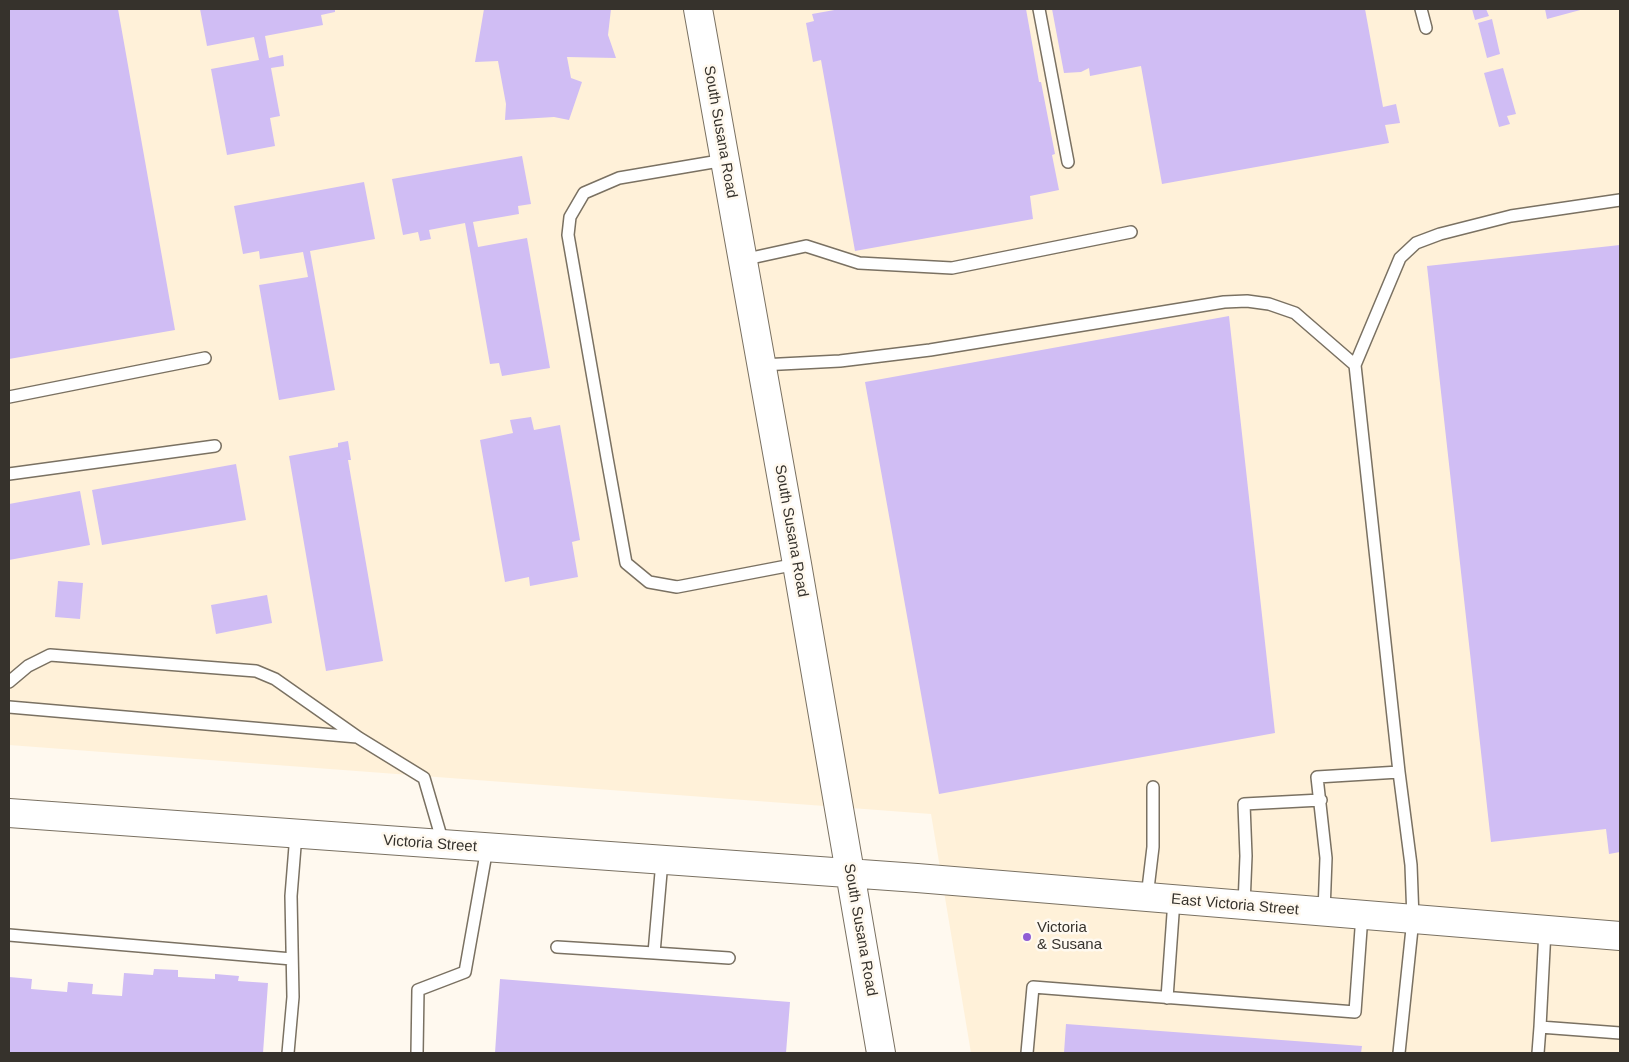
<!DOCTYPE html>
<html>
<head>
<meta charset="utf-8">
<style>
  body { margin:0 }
  #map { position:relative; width:1629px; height:1062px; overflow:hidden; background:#fff9ef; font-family:Arial,sans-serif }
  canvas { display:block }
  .frame { position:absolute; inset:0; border:10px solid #36322c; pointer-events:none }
</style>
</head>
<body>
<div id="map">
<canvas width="1629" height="1062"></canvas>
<div class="frame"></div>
</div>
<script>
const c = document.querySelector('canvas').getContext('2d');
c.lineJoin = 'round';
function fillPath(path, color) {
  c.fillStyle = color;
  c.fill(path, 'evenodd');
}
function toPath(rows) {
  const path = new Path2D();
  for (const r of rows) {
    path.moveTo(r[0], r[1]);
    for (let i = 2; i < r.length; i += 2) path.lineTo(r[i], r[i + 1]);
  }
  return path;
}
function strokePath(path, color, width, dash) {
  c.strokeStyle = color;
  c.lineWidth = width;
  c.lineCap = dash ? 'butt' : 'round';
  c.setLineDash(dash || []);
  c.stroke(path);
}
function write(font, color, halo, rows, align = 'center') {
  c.font = font + ' Arial,sans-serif';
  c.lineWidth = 5;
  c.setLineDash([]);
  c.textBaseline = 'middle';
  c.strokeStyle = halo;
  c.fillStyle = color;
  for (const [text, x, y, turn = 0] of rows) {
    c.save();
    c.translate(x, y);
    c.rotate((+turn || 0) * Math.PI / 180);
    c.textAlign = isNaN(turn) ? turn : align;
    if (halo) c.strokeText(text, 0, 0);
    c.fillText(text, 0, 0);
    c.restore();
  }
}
const built = toPath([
  [9,9,1620,9,1620,1053,971,1053,931,814,9,745]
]);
const building = toPath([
  [9,9,118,9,175,330,9,359],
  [200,9,335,9,335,12,321,15,323,25,265,36,269,58,283,55,284,66,271,68,280,116,270,118,275,146,227,155,211,69,259,60,254,37,207,46],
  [484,9,611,9,608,35,616,58,567,57,571,78,582,82,569,120,554,117,505,120,506,104,498,61,475,62],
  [840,9,1026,9,1039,82,1041,82,1055,154,1052,155,1059,190,1030,196,1033,219,855,251,821,60,813,62,806,23,814,21,812,14],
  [1052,9,1365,9,1383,107,1396,104,1400,123,1385,125,1389,143,1162,184,1141,66,1090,76,1089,68,1081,72,1064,73],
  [1472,9,1486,9,1489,16,1475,20],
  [1545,9,1584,9,1547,19],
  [1492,19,1500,54,1487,58,1478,23],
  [1503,68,1516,114,1507,116,1510,124,1499,127,1484,73],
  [522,156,531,204,518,206,519,214,473,222,478,247,527,238,550,368,502,376,499,363,490,364,465,223,429,230,431,239,420,241,418,232,403,235,392,179],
  [364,182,375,239,310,251,335,390,279,400,259,285,308,277,303,252,260,259,259,251,243,254,234,206],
  [1620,245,1620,852,1609,854,1606,829,1491,842,1427,266],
  [1229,316,1275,733,939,794,865,382],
  [531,417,534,430,560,425,580,540,572,542,578,577,530,586,529,577,505,582,480,440,513,433,510,420],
  [348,441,351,460,348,460,383,661,326,671,289,456,338,447,338,443],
  [236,464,246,520,102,545,92,490],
  [80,491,90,545,9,560,9,504],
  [58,581,83,583,80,619,55,617],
  [267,595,272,623,216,634,211,605],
  [154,969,178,970,178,977,215,979,215,974,239,976,238,981,268,983,263,1053,9,1053,9,977,32,979,31,989,67,992,68,982,93,984,92,994,122,996,124,973,153,975],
  [500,979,790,1002,786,1053,495,1053],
  [1066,1024,1362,1046,1361,1053,1064,1053]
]);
const service = toPath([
  [1039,9,1068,162],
  [1421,9,1426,28],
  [725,160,619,178,584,193,570,217,568,235,607,458,626,563,649,582,677,587,797,564],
  [742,260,806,246,859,263,952,268,1131,232],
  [761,365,840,361,930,350,1224,302,1247,301,1269,304,1295,313,1355,365],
  [9,397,205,358],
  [9,474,215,446],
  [9,682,28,666,50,655,256,671,275,679,359,738,424,778,443,843],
  [9,707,357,737],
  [1147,897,1153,847,1153,787],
  [1244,905,1246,856,1244,804,1321,800],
  [1324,912,1326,858,1317,777,1399,772],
  [1545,930,1540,1027,1620,1033],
  [9,935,292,959],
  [557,947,654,953,662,861],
  [654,953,729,958],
  [1167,998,1174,900],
  [288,1053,293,997,291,896,296,834],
  [417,1053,418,990,465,972,487,848],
  [1027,1053,1033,987,1355,1012,1362,915],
  [1399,1053,1413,919,1411,865,1399,772,1355,365,1400,258,1416,243,1440,234,1511,216,1620,200],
  [1538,1053,1540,1027]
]);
const tertiary = toPath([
  [698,9,797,564,881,1053],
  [9,813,917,878,1620,936]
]);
const markers = [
  [1027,937,5,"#905dd5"]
];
const streetNames = [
  ["South Susana Road",720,132,80],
  ["South Susana Road",791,531,80],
  ["Victoria Street",430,844,4],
  ["East Victoria Street",1235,905,5],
  ["South Susana Road",860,930,80]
];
const poiNames = [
  ["Victoria",1037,928],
  ["& Susana",1037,945]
];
fillPath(built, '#fff1d9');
fillPath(building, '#d0bdf4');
strokePath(service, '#7a7162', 14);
strokePath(tertiary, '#7a7162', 30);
strokePath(service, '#fff', 11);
strokePath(tertiary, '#fff', 28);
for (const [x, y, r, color] of markers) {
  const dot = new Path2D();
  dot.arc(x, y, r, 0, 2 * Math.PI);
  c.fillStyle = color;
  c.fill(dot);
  strokePath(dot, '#fff9ef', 2);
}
write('15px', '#36322c', '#fff9ef', streetNames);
write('15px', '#36322c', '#fff9ef', poiNames, 'left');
</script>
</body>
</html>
